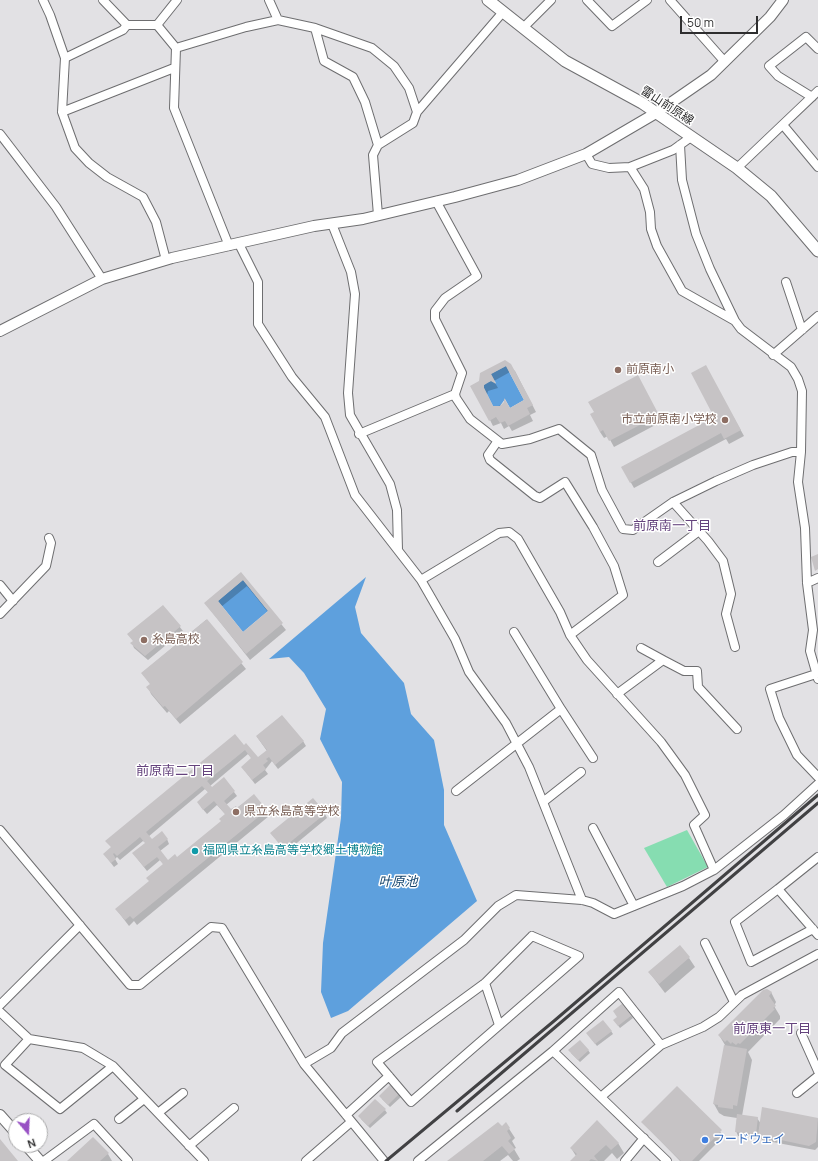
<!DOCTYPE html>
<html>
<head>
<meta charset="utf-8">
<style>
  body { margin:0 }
  #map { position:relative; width:818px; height:1161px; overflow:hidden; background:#e2e1e4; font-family:Manrope,sans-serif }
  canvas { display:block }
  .north { position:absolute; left:8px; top:1113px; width:40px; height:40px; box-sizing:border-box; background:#fff; border:1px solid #ababac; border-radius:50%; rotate:161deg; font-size:11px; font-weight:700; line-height:16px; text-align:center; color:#2e2e2f }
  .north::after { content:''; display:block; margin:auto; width:14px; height:18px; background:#9851c4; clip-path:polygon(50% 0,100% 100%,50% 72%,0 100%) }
  .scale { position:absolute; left:680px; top:16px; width:78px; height:18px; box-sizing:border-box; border:2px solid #2e2e2f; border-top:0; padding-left:5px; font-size:12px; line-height:14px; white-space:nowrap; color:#2e2e2f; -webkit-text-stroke:3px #fff; paint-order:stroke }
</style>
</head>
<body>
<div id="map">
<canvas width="818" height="1161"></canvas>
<div class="north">N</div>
<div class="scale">50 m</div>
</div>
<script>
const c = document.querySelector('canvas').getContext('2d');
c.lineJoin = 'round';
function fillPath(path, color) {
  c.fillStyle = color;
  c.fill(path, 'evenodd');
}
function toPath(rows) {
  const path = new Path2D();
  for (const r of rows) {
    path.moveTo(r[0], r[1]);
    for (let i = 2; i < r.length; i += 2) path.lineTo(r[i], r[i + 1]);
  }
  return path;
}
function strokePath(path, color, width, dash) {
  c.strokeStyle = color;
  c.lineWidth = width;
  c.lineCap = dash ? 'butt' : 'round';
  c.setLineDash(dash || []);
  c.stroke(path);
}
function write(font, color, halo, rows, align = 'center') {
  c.font = font + ' Manrope,"Noto Sans JP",sans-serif';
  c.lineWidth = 3;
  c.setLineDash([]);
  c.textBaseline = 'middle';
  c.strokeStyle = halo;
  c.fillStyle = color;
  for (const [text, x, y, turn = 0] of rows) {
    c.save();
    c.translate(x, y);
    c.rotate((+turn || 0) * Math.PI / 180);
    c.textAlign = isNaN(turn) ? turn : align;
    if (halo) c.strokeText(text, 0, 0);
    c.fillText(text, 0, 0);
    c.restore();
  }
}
const green = toPath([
  [687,830,708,867,667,887,644,848]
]);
const water = toPath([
  [506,366,524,400,510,408,505,399,500,406,493,406,484,388,484,385,488,382,491,381,496,383,491,374],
  [366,577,355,607,361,633,404,683,411,714,434,740,444,790,444,825,477,901,348,1011,331,1018,321,992,323,943,341,818,342,782,320,739,326,709,304,673,289,657,269,659],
  [243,580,268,611,243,632,218,601]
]);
const shadow = toPath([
  [505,361,515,371,536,412,530,415,533,421,512,431,509,426,504,429,501,423,493,426,490,420,479,382],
  [510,372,526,401,510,409,503,405,493,407,487,395,488,391,498,388,494,381],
  [705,366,744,436,729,444,726,439,634,488,622,467,716,417],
  [641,383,661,422,614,447,608,436,604,438,600,432,595,413],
  [241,574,286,630,250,660,205,603],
  [247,586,268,612,243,633,221,607],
  [163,606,183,631,148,660,134,648,132,643,134,642,129,635],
  [206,620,246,669,180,724,169,711,167,713,151,694,148,687,151,685,142,673],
  [257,737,303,741,306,746,278,769,272,761,265,770,268,774,255,784,242,767,252,759,248,754,210,786,212,788,223,779,234,792,237,796,226,805,231,812,254,796,269,816,137,925,134,921,129,926,116,909,150,882,164,865,160,860,147,871,136,857,146,843,143,841,120,860,117,857,115,859,118,864,114,867,104,854,112,848,107,841,244,746,258,758,267,751],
  [205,789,209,793,201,807,207,814,217,805,226,815,222,822,177,859,168,861,160,851,169,844,167,839,152,841,148,837],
  [325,814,327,818,286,852,271,833],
  [689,958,695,967,665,993,649,972],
  [771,992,776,1002,774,1006,780,1016,780,1019,748,1052,752,1060,742,1116,757,1118,761,1124,763,1108,818,1119,818,1147,815,1150,762,1140,759,1134,758,1138,738,1136,736,1131,737,1118,724,1116,719,1113,714,1104,725,1045,719,1035],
  [631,1015,633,1018,620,1028,616,1023],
  [611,1031,613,1034,597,1046,589,1036],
  [588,1050,590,1053,580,1062,571,1053],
  [677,1087,724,1136,699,1161,680,1161,642,1122],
  [399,1094,401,1097,390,1107,382,1099],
  [385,1110,387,1113,370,1128,361,1119],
  [506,1124,515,1138,512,1141,516,1148,514,1149,520,1159,517,1161,513,1161,508,1155,500,1161,449,1161],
  [618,1143,624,1153,617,1159,612,1153,604,1161,572,1161,576,1156,571,1148],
  [108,1154,112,1161,69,1161]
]);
const building = toPath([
  [505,360,511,364,533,405,527,408,530,414,508,426,505,421,500,423,496,417,489,421,470,386,479,381,480,373],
  [506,366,524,400,510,408,504,398,504,402,500,406,493,406,484,388,484,385,491,381,496,384,491,374],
  [706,365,741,430,724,439,721,433,630,483,621,467,714,417,691,373],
  [638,375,659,415,609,441,603,430,600,432,590,414,594,412,588,402],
  [818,554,818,569,815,571,811,557],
  [241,572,283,623,246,654,204,603],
  [243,580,268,611,243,632,218,601],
  [163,605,181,626,145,656,130,643,133,641,127,634],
  [207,619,243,662,176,719,165,706,163,707,146,687,150,684,141,673],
  [282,715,304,741,275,765,269,757,266,759,268,761,263,765,266,769,252,780,241,767,251,758,245,750,207,781,212,787,224,777,235,791,224,801,231,809,236,806,237,808,254,794,267,810,133,919,130,916,125,920,115,909,149,881,146,878,163,864,157,857,144,867,132,853,145,843,140,837,117,856,114,853,113,854,116,859,111,863,103,854,111,847,105,841,235,734,244,745,246,743,258,757,267,750,256,736],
  [202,786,208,792,197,802,203,810,214,801,225,814,219,819,221,821,177,857,175,854,168,860,158,847,168,839,162,831,152,839,146,832],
  [313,798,326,813,283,848,270,833],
  [680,945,690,957,659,984,648,972],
  [767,989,772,992,769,996,776,1006,773,1008,775,1009,740,1044,738,1043,736,1045,732,1042,731,1044,727,1040,725,1042,718,1035,763,990],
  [623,1003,632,1015,618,1026,613,1020,617,1017,613,1011],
  [603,1020,612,1031,595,1044,586,1033],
  [580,1040,589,1050,578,1060,568,1050],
  [724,1045,747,1049,737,1106,733,1105,733,1109,718,1107,718,1105,713,1104],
  [391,1084,400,1093,388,1105,379,1096],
  [677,1086,722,1130,692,1161,681,1161,641,1122],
  [375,1099,386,1109,368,1126,358,1116],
  [762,1107,818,1118,816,1142,809,1146,758,1135],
  [737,1114,758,1117,756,1134,735,1132],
  [597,1120,619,1143,611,1150,606,1145,594,1156,598,1161,591,1159,589,1161,570,1161,577,1154,570,1148],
  [498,1122,502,1126,506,1122,510,1128,507,1131,511,1138,508,1141,515,1149,509,1154,502,1146,483,1161,447,1161],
  [93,1137,109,1153,100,1161,67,1161],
  [0,1139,18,1161,0,1161]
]);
const minor = toPath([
  [43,0,50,15,65,58],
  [103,0,127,25,157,25,176,48,174,108,229,246],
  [269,0,278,20],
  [587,0,612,26,647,0],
  [670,0,725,62],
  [127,25,123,30,65,58,62,112,75,148,89,163,107,177,143,197,156,222,166,260],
  [157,25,177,0],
  [315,28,324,61,353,77,365,102,378,145],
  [523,28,551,0],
  [176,48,246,27,278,20,315,28,372,48,394,66,409,88,417,112,413,123,378,145,373,155,378,215],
  [812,97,778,76,769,66,806,37,818,49],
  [62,112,174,68],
  [417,112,503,12],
  [783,125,818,167],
  [0,134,56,207,102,279],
  [680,145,682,180,696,234,710,269,735,321],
  [586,154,592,164,609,168,630,167,673,150,691,137],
  [630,167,644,189,650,212,651,229,657,246,682,291,735,321,741,329,791,367,798,379,802,391,801,452,798,482,805,528,807,583,813,630,810,651,818,679],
  [737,168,818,91],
  [436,201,477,276,445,298,435,311,435,319,462,373,455,394,456,398,470,419,502,444,530,439,559,429,591,455,602,490,623,529,633,530,673,502,716,481,753,465,792,452,801,452],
  [332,224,351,272,355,294,348,393,350,415,390,484,397,510,398,550],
  [239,244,258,282,258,324,292,377,325,417,355,495,421,580,455,639,469,672,506,723,529,767,582,900],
  [786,282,802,330],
  [773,355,818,316],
  [359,434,455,394],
  [497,442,488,455,490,460,535,496,540,498,565,482,593,527,614,566,623,595,570,635],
  [673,502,708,541,723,561,731,594,726,614,735,647],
  [658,562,699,531],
  [421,580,499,533,509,532,518,539,560,612,570,635,587,660,661,742,685,775,705,815,694,825,714,870],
  [807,583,818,578],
  [0,585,13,601],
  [0,614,46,566,51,543,49,538],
  [663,660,684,671,697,671,698,687,737,729],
  [816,674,770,689,779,718,797,755,818,777],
  [617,694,663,660,641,648],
  [561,709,593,758],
  [456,791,561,709,514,632],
  [543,802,581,772],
  [593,828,634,906],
  [0,830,130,985,140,985,211,927,222,928,304,1064,384,1161],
  [818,857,778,889,818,935],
  [778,889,735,922,751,962,813,929],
  [532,936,579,956,411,1102,377,1062,485,983,532,936],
  [705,943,734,1002],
  [485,983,499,1025],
  [0,1005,80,925],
  [0,1012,29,1039,83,1048,113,1066,204,1161],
  [801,1033,818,1071],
  [29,1039,5,1065,60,1109,113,1066],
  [304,1064,331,1048,342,1033,464,940,498,906,516,895,582,900,593,903,614,914,683,886,714,870,784,815,818,784],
  [797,1093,818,1076],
  [602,1096,661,1045],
  [158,1113,183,1093],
  [346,1115,389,1076],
  [119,1119,144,1099],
  [189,1146,234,1108],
  [44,1161,94,1124,128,1161],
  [306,1161,351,1122],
  [418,1161,553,1051],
  [625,1161,644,1138],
  [667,1161,553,1051,619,992,661,1045,703,1027,719,1017,742,995,818,954]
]);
const tertiary = toPath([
  [0,331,102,279,172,258,314,226,363,219,455,197,518,180,586,154,656,113,711,75,770,17,783,0],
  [0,1115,16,1133],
  [26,1145,40,1161]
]);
const secondary = toPath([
  [488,0,565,61,642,103,737,168,771,196,818,251]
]);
const rail = toPath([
  [457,1111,818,803],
  [386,1161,554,1021,818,795]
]);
const markers = [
  [618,370,4,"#8d6e63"],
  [725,420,4,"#8d6e63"],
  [144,640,4,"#8d6e63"],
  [236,812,4,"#8d6e63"],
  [195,851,4,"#0f9aa8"],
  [705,1140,4,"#3f7fe0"]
];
const streetNames = [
  ["雷山前原線",667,106,33]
];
const educationNames = [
  ["前原南小",626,370],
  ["市立前原南小学校",717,420,"right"],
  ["糸島高校",152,640],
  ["県立糸島高等学校",244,812]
];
const cultureNames = [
  ["福岡県立糸島高等学校郷土博物館",203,851]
];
const shopNames = [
  ["フードウェイ",713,1140]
];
const neighbourhoodNames = [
  ["前原南一丁目",672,526],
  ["前原南二丁目",175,771],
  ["前原東一丁目",772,1029]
];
const waterNames = [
  ["叶原池",398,882]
];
fillPath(green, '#86ddb1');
fillPath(water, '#5ea0dd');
fillPath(shadow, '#0003');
fillPath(building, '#c6c3c5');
strokePath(minor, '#6e6e70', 10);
strokePath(tertiary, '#6e6e70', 12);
strokePath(secondary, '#6e6e70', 13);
strokePath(minor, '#fff', 8);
strokePath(tertiary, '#fff', 10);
strokePath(secondary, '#fff', 11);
strokePath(rail, '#414143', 3);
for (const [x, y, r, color] of markers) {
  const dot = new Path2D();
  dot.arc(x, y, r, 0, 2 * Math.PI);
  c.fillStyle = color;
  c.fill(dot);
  strokePath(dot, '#fff', 1.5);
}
write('12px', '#2e2e2f', '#fff', streetNames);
write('12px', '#785e54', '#fff', educationNames, 'left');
write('12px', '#0d838f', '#fff', cultureNames, 'left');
write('12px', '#366cbe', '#fff', shopNames, 'left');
write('13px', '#65437d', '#fff', neighbourhoodNames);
write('italic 13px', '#15456e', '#fff', waterNames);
</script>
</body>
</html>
